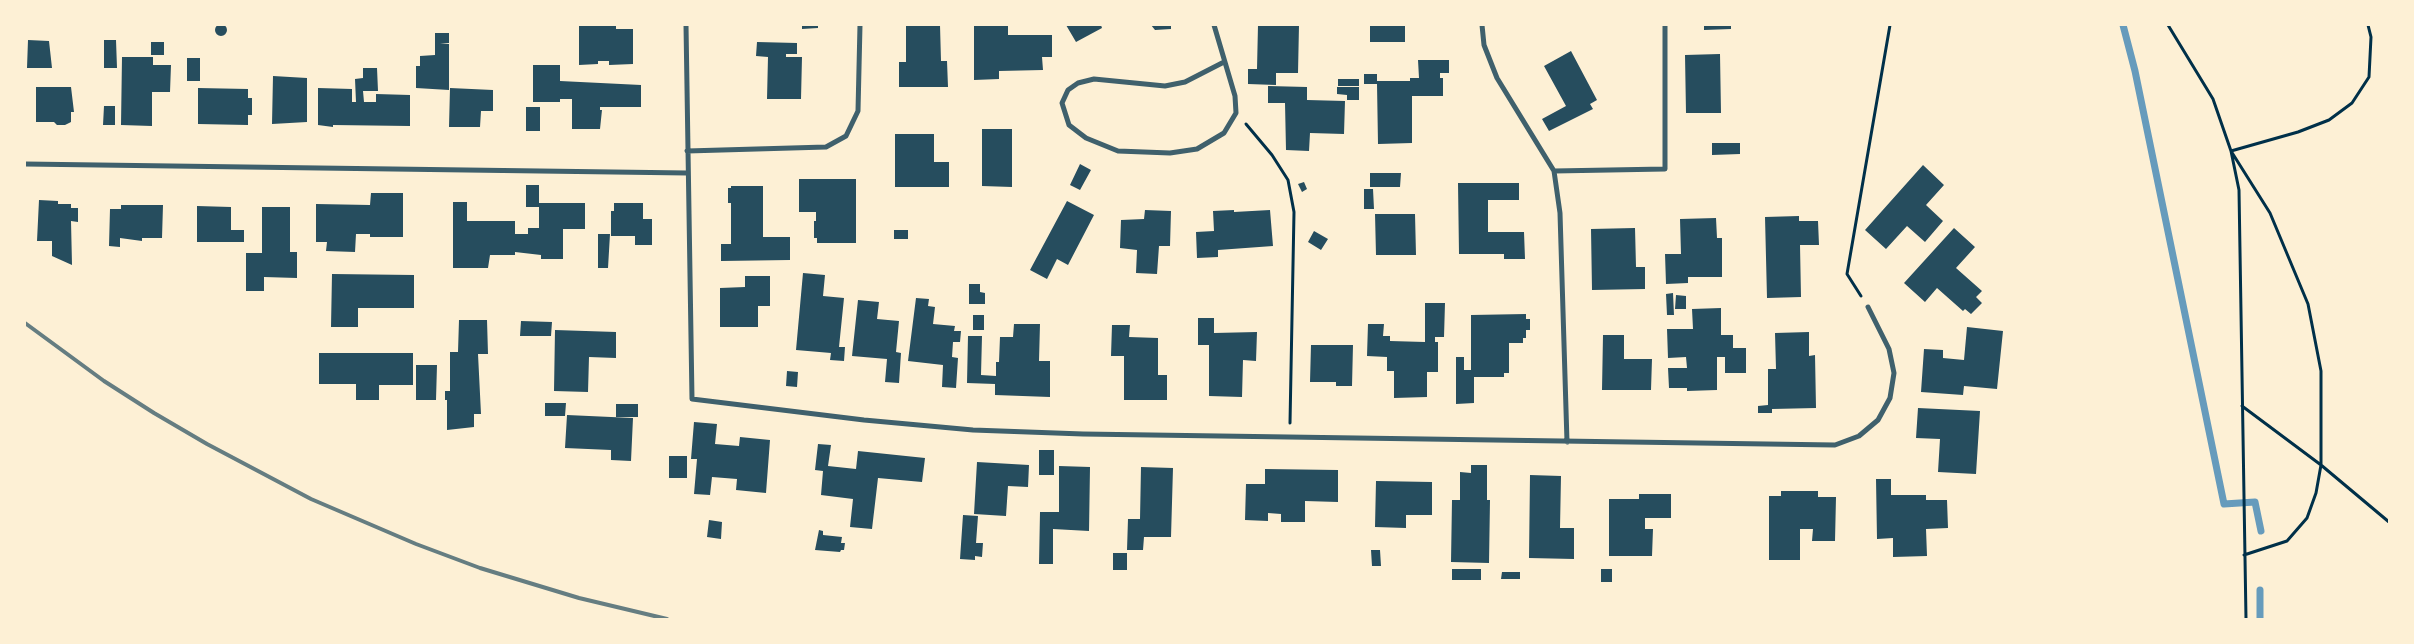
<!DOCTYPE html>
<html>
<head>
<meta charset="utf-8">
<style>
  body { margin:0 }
  #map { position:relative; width:2414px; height:644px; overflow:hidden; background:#fdf0d5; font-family:"IBM Plex Sans",sans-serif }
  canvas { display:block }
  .frame { position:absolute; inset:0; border:26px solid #fdf0d5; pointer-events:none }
</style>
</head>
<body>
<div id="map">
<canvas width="2414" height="644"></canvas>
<div class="frame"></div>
</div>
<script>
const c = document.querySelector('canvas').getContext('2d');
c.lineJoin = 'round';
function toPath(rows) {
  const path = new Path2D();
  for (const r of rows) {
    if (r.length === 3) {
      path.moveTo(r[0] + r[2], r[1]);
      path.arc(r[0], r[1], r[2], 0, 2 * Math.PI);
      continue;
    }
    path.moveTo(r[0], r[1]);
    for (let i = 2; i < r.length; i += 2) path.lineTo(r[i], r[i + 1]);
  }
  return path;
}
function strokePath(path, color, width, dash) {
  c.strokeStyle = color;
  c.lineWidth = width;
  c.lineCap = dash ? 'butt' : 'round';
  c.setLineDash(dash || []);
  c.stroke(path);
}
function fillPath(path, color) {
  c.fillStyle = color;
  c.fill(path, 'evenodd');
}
const stream = toPath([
  [2123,25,2135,71,2224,504,2255,502,2261,531],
  [2260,590,2260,619]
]);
const building = toPath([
  [221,30,6],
  [579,25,616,25,616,29,633,29,633,64,609,65,609,61,598,61,598,64,579,65],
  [802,25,818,25,818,28,802,29],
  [906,25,940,25,941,61,947,61,948,87,899,87,899,62,906,62],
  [974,25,1008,25,1008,35,1052,35,1052,57,1042,57,1043,70,999,71,999,79,974,80],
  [1066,25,1101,25,1102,28,1076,42],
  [1151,25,1171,25,1171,29,1155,30],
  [1258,25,1299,25,1298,73,1276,73,1276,85,1248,84,1248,69,1257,69],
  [1370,25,1405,25,1405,42,1370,42],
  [1704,25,1731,25,1731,29,1704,30],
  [435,33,449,33,449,43,440,43,449,44,449,90,416,88,416,66,420,66,420,56,435,55],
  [28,40,49,41,52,68,27,68],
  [104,40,116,40,117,68,104,68],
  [151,42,164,42,164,55,151,55],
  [757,42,797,43,797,54,786,54,786,57,802,57,801,99,767,99,768,57,756,56],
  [1571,51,1597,100,1590,104,1593,109,1549,131,1542,119,1566,106,1544,66],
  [1720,54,1721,113,1686,113,1685,55],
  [122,57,153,57,153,65,171,65,170,92,152,92,152,126,121,125],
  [187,58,200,58,200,81,187,81],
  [1418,60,1449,60,1449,73,1440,73,1440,78,1443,78,1443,96,1412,96,1412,143,1378,144,1377,84,1364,84,1364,74,1377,74,1377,81,1410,81,1410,78,1419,78],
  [533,65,560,65,560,81,641,85,641,107,600,107,600,110,602,110,600,129,572,129,572,99,560,99,560,102,533,102],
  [363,68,377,68,378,91,363,91,364,102,376,102,376,94,410,95,410,126,333,125,333,127,318,125,318,88,352,89,352,102,356,102,355,79,363,78],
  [273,76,307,78,307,122,272,124],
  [1338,79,1359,79,1359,86,1338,86],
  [1268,86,1307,87,1307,100,1345,101,1344,134,1310,133,1309,151,1286,150,1285,103,1268,103],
  [36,87,71,87,74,112,71,112,71,122,65,125,57,125,54,122,36,122],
  [1337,87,1359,87,1359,100,1347,100,1347,95,1337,94],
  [198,88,248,89,248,98,252,98,252,115,248,115,248,125,198,124],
  [450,88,493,90,493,111,481,111,480,127,449,127],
  [104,106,115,106,115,125,103,125],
  [526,107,540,107,540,131,526,131],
  [982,129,1012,129,1012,187,982,186],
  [895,134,934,134,934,162,949,162,949,187,895,187],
  [1712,143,1740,143,1740,154,1712,155],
  [1080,164,1091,170,1080,190,1070,185],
  [1923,165,1944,185,1926,205,1943,221,1925,242,1907,226,1886,249,1865,230],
  [1370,173,1401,173,1400,187,1370,187],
  [799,179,856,179,856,243,817,243,817,238,814,238,814,221,816,221,816,212,799,212],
  [1304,182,1307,189,1302,192,1298,184],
  [1458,183,1519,183,1519,200,1488,200,1488,232,1524,232,1525,259,1504,259,1504,254,1459,254],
  [526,185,539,185,539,203,585,203,585,229,563,229,563,259,541,259,541,255,515,252,515,255,490,255,488,268,453,268,453,202,467,202,467,221,515,221,515,234,528,234,528,228,539,228,539,207,526,207],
  [731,186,763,186,763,237,790,237,790,260,721,261,721,244,731,244,731,203,728,203,728,188,731,188],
  [1364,189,1373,189,1374,209,1364,209],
  [371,193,403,193,403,237,370,237,370,234,356,234,355,252,326,251,327,242,316,242,316,204,370,205],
  [39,200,58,201,58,204,71,204,71,208,78,208,78,222,71,221,72,265,52,256,52,241,37,241],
  [1067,201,1094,215,1068,265,1057,259,1047,279,1030,270],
  [614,203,643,203,643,219,652,219,652,245,635,245,635,236,611,236,611,211,614,211],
  [121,205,163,205,162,238,142,238,142,241,120,238,120,247,109,246,110,209,121,209],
  [197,206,231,207,231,230,244,230,244,242,197,242],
  [262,207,290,207,290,252,297,252,297,278,264,277,264,291,246,291,246,253,262,253],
  [1145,210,1171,211,1170,246,1159,246,1157,274,1136,273,1137,250,1120,248,1121,220,1144,219],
  [1234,210,1234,212,1270,210,1273,246,1218,250,1218,257,1197,258,1196,232,1214,231,1213,211],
  [1375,214,1415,214,1416,255,1376,255],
  [1799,216,1799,221,1818,221,1819,245,1800,245,1801,297,1767,298,1765,217],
  [1716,218,1717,238,1722,238,1722,277,1688,277,1688,283,1666,284,1665,254,1681,254,1680,219],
  [1635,228,1636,267,1645,267,1645,289,1592,290,1591,229],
  [1954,228,1975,247,1956,268,1982,291,1976,297,1982,303,1971,314,1965,309,1963,311,1937,288,1925,302,1904,283],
  [894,230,908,230,908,239,894,239],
  [1314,231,1328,239,1321,250,1308,242],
  [598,234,610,234,608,268,598,268],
  [803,273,825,275,823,296,844,298,839,347,845,347,844,361,830,360,831,353,796,350],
  [332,274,414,275,414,308,358,308,358,327,331,327],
  [745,276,770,276,770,306,758,306,758,327,720,327,720,288,745,287],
  [969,284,980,284,980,292,985,293,985,304,969,304],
  [1673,293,1674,315,1667,315,1666,294],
  [1676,295,1686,296,1686,309,1675,309],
  [916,298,929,299,928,306,935,307,933,324,955,326,954,331,961,331,960,342,953,342,952,357,958,358,956,388,942,387,943,365,908,361],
  [858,300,879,302,877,319,899,321,896,352,901,353,899,383,885,382,887,359,852,356],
  [1425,303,1445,303,1444,337,1435,337,1435,342,1438,342,1438,372,1427,372,1427,397,1394,398,1394,371,1387,371,1387,357,1367,356,1368,324,1384,324,1383,336,1390,336,1390,341,1425,342],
  [1721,308,1721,335,1733,335,1733,348,1746,348,1746,373,1725,373,1725,357,1717,357,1717,390,1687,391,1687,388,1669,388,1668,368,1687,368,1686,357,1668,358,1667,329,1693,329,1692,309],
  [1526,314,1526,319,1530,319,1530,330,1526,330,1526,338,1523,338,1523,343,1509,343,1509,373,1504,373,1504,377,1474,377,1474,403,1456,404,1456,357,1464,357,1464,370,1471,370,1471,315],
  [973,315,984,315,984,330,973,330],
  [1198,318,1214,318,1214,333,1257,332,1256,361,1243,360,1242,397,1209,396,1209,345,1198,345],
  [459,320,487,320,488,354,478,354,481,414,474,414,474,427,447,430,447,400,445,400,445,391,450,391,450,352,458,352],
  [521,321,552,322,551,336,520,336],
  [1014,324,1040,324,1039,361,1050,361,1050,397,995,395,995,384,967,383,968,336,982,336,981,375,996,376,996,362,999,362,1000,337,1013,337],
  [1112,325,1130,325,1129,337,1158,338,1158,375,1167,375,1167,400,1124,400,1124,356,1111,356],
  [1967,327,2003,331,1997,389,1964,386,1963,395,1921,392,1924,349,1943,350,1943,358,1964,360],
  [555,330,616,332,616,358,589,357,588,392,554,391],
  [1809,332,1809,356,1815,355,1816,408,1772,409,1772,413,1758,413,1758,406,1768,405,1768,369,1776,369,1775,333],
  [1603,335,1624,335,1624,359,1652,359,1651,390,1602,390],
  [1311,345,1353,345,1352,386,1336,386,1336,382,1310,382],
  [319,353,413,353,413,385,379,385,379,400,356,400,356,384,319,384],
  [416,365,437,365,436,400,416,400],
  [787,371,798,372,797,387,786,386],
  [545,403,566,403,565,416,545,416],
  [616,404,638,404,638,417,616,417],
  [1918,408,1980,411,1976,474,1938,472,1940,439,1916,438],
  [567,415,633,418,631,461,611,460,611,450,565,448],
  [694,422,717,424,715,444,739,446,740,437,770,440,766,493,736,490,737,479,712,477,710,495,694,494,697,459,691,459],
  [818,444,831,445,828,466,856,469,858,451,925,458,922,482,878,478,872,529,850,527,853,499,821,495,823,471,815,470],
  [1039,450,1054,450,1054,475,1039,475],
  [669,456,687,456,687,478,669,478],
  [977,462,1029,465,1028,487,1008,486,1006,516,974,514],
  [1471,465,1487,465,1487,500,1490,500,1489,563,1451,562,1452,500,1460,500,1460,472,1471,473],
  [1059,466,1090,467,1089,531,1053,529,1053,564,1039,564,1040,512,1059,512],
  [1141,467,1173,468,1171,537,1144,537,1143,550,1127,550,1128,519,1140,519],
  [1265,469,1338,470,1338,502,1305,501,1305,522,1281,522,1281,514,1268,513,1268,521,1245,520,1246,484,1265,484],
  [1530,475,1561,476,1560,528,1574,528,1574,559,1529,558],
  [1876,479,1891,479,1891,495,1926,495,1926,500,1947,500,1948,528,1926,529,1927,556,1893,557,1893,538,1877,539],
  [1376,481,1432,482,1432,515,1406,515,1406,528,1375,527],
  [1781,491,1818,491,1818,497,1836,497,1835,541,1812,541,1813,529,1800,529,1800,560,1769,560,1769,496,1781,496],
  [1639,494,1671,494,1671,518,1645,518,1645,529,1653,529,1652,556,1609,556,1609,499,1639,499],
  [963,515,978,516,976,543,983,543,982,557,975,556,975,560,960,559],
  [709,520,722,522,721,539,707,537],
  [819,530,823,531,823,535,842,537,841,543,845,543,844,550,841,550,840,552,815,550],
  [1371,550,1380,550,1381,566,1372,566],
  [1113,553,1127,553,1127,570,1113,570],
  [1452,569,1481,569,1481,580,1452,580],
  [1601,569,1612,569,1612,582,1601,582],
  [1502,572,1520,572,1520,579,1501,579]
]);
const path = toPath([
  [2168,25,2213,99,2231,151,2239,190,2246,619],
  [2368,25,2371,37,2369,77,2352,103,2329,120,2298,132,2231,151,2270,213,2308,304,2321,371,2321,465,2389,522],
  [1246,124,1272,155,1288,180,1294,212,1290,423],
  [1861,296,1847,274,1890,25],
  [2242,406,2321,465,2316,493,2307,518,2287,541,2244,555]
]);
const minor = toPath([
  [686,25,692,399,864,420,973,430,1083,434,1835,445,1859,436,1878,420,1890,398,1894,373,1889,349,1868,307],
  [1214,25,1235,96,1236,113,1224,133,1197,149,1170,153,1118,151,1086,138,1069,125,1062,103,1068,90,1078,83,1094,79,1165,86,1185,82,1224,62],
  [1482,25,1484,45,1497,78,1554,171,1560,213,1567,442],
  [687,151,826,147,846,136,858,111,860,25],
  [25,164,687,173],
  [1554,171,1665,169,1665,25]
]);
const rail = toPath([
  [25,323,104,381,154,413,207,444,311,499,416,544,480,568,579,598,667,619]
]);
strokePath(stream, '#669bbc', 7);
fillPath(building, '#264d5e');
strokePath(path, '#003049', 3);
strokePath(minor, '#3f606c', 5);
strokePath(rail, '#657d81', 4);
</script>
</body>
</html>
